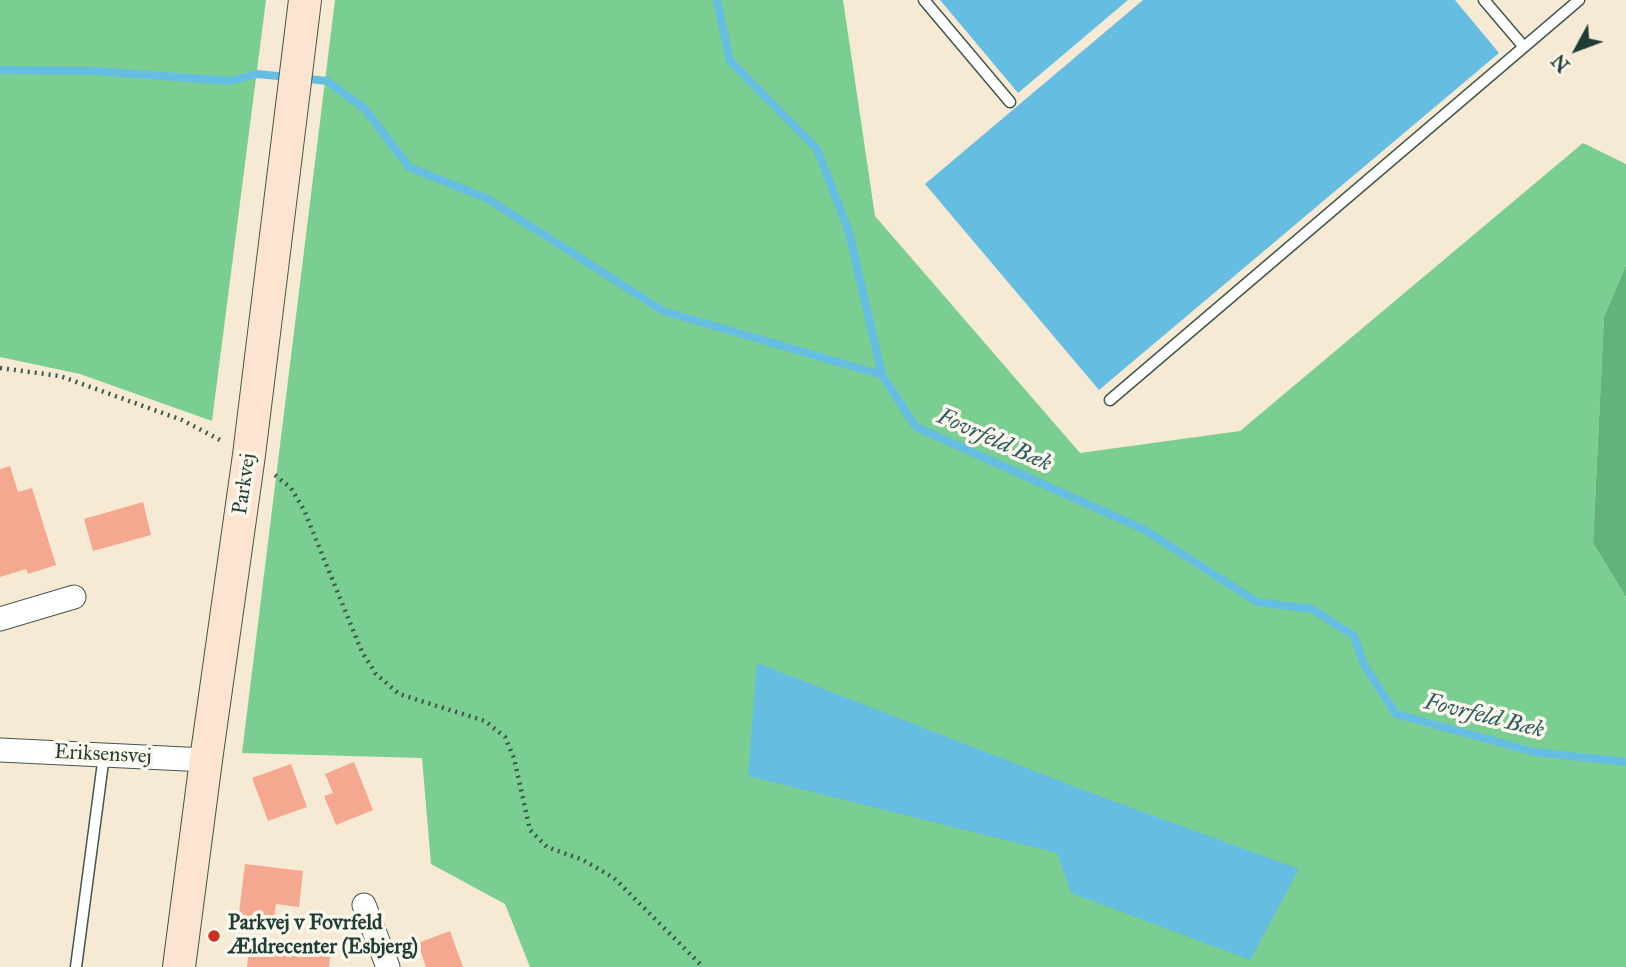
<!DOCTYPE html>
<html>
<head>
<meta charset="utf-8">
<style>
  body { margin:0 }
  #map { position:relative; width:1626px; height:967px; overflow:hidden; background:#f6ead5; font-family:"IM FELL Great Primer",serif }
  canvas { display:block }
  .north { position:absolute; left:1542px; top:14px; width:70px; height:70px; -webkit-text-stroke:5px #fbf7ec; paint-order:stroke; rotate:229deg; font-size:19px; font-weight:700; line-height:28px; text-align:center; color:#1f3d34 }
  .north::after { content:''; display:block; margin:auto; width:24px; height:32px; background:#1f3d34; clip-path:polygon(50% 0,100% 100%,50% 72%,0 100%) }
</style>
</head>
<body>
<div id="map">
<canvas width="1626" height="967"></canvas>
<div class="north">N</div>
</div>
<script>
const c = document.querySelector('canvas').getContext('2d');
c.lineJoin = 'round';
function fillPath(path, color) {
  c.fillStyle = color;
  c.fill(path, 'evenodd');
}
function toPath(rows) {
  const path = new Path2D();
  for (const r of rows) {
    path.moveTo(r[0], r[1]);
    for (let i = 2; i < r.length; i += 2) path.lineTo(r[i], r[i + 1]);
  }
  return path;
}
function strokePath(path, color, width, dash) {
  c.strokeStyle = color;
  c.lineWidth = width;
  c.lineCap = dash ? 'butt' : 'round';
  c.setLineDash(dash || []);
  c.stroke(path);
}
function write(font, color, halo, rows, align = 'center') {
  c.font = font + ' "IM FELL Great Primer",serif';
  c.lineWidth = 7;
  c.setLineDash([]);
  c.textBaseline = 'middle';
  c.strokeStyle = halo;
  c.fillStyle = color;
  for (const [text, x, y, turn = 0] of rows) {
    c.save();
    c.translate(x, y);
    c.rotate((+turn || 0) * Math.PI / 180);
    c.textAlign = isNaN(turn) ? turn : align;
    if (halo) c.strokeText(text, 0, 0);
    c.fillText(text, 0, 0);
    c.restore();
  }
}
const green = toPath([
  [0,0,266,0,212,421,80,374,0,357],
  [335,0,843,0,875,216,1080,453,1240,431,1583,143,1626,164,1626,265,1604,317,1593,543,1626,597,1626,967,530,967,505,904,431,864,422,758,242,753]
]);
const forest = toPath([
  [1626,265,1626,597,1593,543,1604,317]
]);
const water = toPath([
  [940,0,1128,0,1018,93],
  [1143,0,1455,0,1499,53,1099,390,925,184],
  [757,663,1091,793,1299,869,1250,960,1071,893,1057,853,748,776]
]);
const stream = toPath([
  [717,0,730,61,817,149,849,232,882,375],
  [0,70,94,71,230,81,257,74,288,77],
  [300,78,327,81,364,108,409,167,488,199,663,311,882,375,916,427,1145,530,1257,602,1312,609,1354,636,1364,665,1396,714,1534,752,1626,762]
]);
const building = toPath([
  [10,466,18,492,32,488,56,565,28,574,26,569,0,577,0,469],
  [143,502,151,535,93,551,84,519],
  [354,762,373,810,336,825,324,796,333,793,325,774],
  [291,764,307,807,268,821,252,778],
  [245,864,303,871,299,907,276,904,273,926,238,921],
  [450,931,463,967,426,967,418,943],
  [250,941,331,950,329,967,247,967]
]);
const path = toPath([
  [0,368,60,376,182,420,224,442],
  [275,475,291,488,304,510,362,652,376,674,399,694,485,721,505,737,514,758,530,830,547,847,583,860,614,878,703,967]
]);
const lane = toPath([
  [924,0,1010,102],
  [1484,0,1524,47],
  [1110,400,1579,0],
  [76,967,104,755]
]);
const street = toPath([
  [0,619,74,597],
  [0,750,206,760],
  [364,905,388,967]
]);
const secondary = toPath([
  [179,967,206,760,249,455,305,0]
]);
const markers = [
  [214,936,7,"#c8321e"]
];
const streetNames = [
  ["Parkvej",245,484,-82],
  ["Eriksensvej",103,755,3]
];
const poiNames = [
  ["Parkvej v Fovrfeld",228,924],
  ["Ældrecenter (Esbjerg)",228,948]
];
const waterNames = [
  ["Fovrfeld Bæk",994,441,24],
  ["Fovrfeld Bæk",1484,717,14]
];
fillPath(green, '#7ace91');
fillPath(forest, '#63b17b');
fillPath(water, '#65bde2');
strokePath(stream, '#65bde2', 8);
fillPath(building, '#f4a88f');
strokePath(lane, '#3f574c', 13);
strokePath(street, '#3f574c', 25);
strokePath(secondary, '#3f574c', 34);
strokePath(path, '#3f574c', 4.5, [2, 5]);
strokePath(lane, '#fff', 10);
strokePath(street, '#fff', 23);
strokePath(secondary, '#fde4d1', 32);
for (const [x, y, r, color] of markers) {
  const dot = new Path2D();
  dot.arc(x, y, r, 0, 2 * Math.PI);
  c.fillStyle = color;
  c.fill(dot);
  strokePath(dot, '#fbf7ec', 2.5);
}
write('21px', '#1f3d34', '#fbf7ec', streetNames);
write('bold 21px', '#1f3d34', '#fbf7ec', poiNames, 'left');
write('italic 23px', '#305d60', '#fbf7ec', waterNames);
</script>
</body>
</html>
